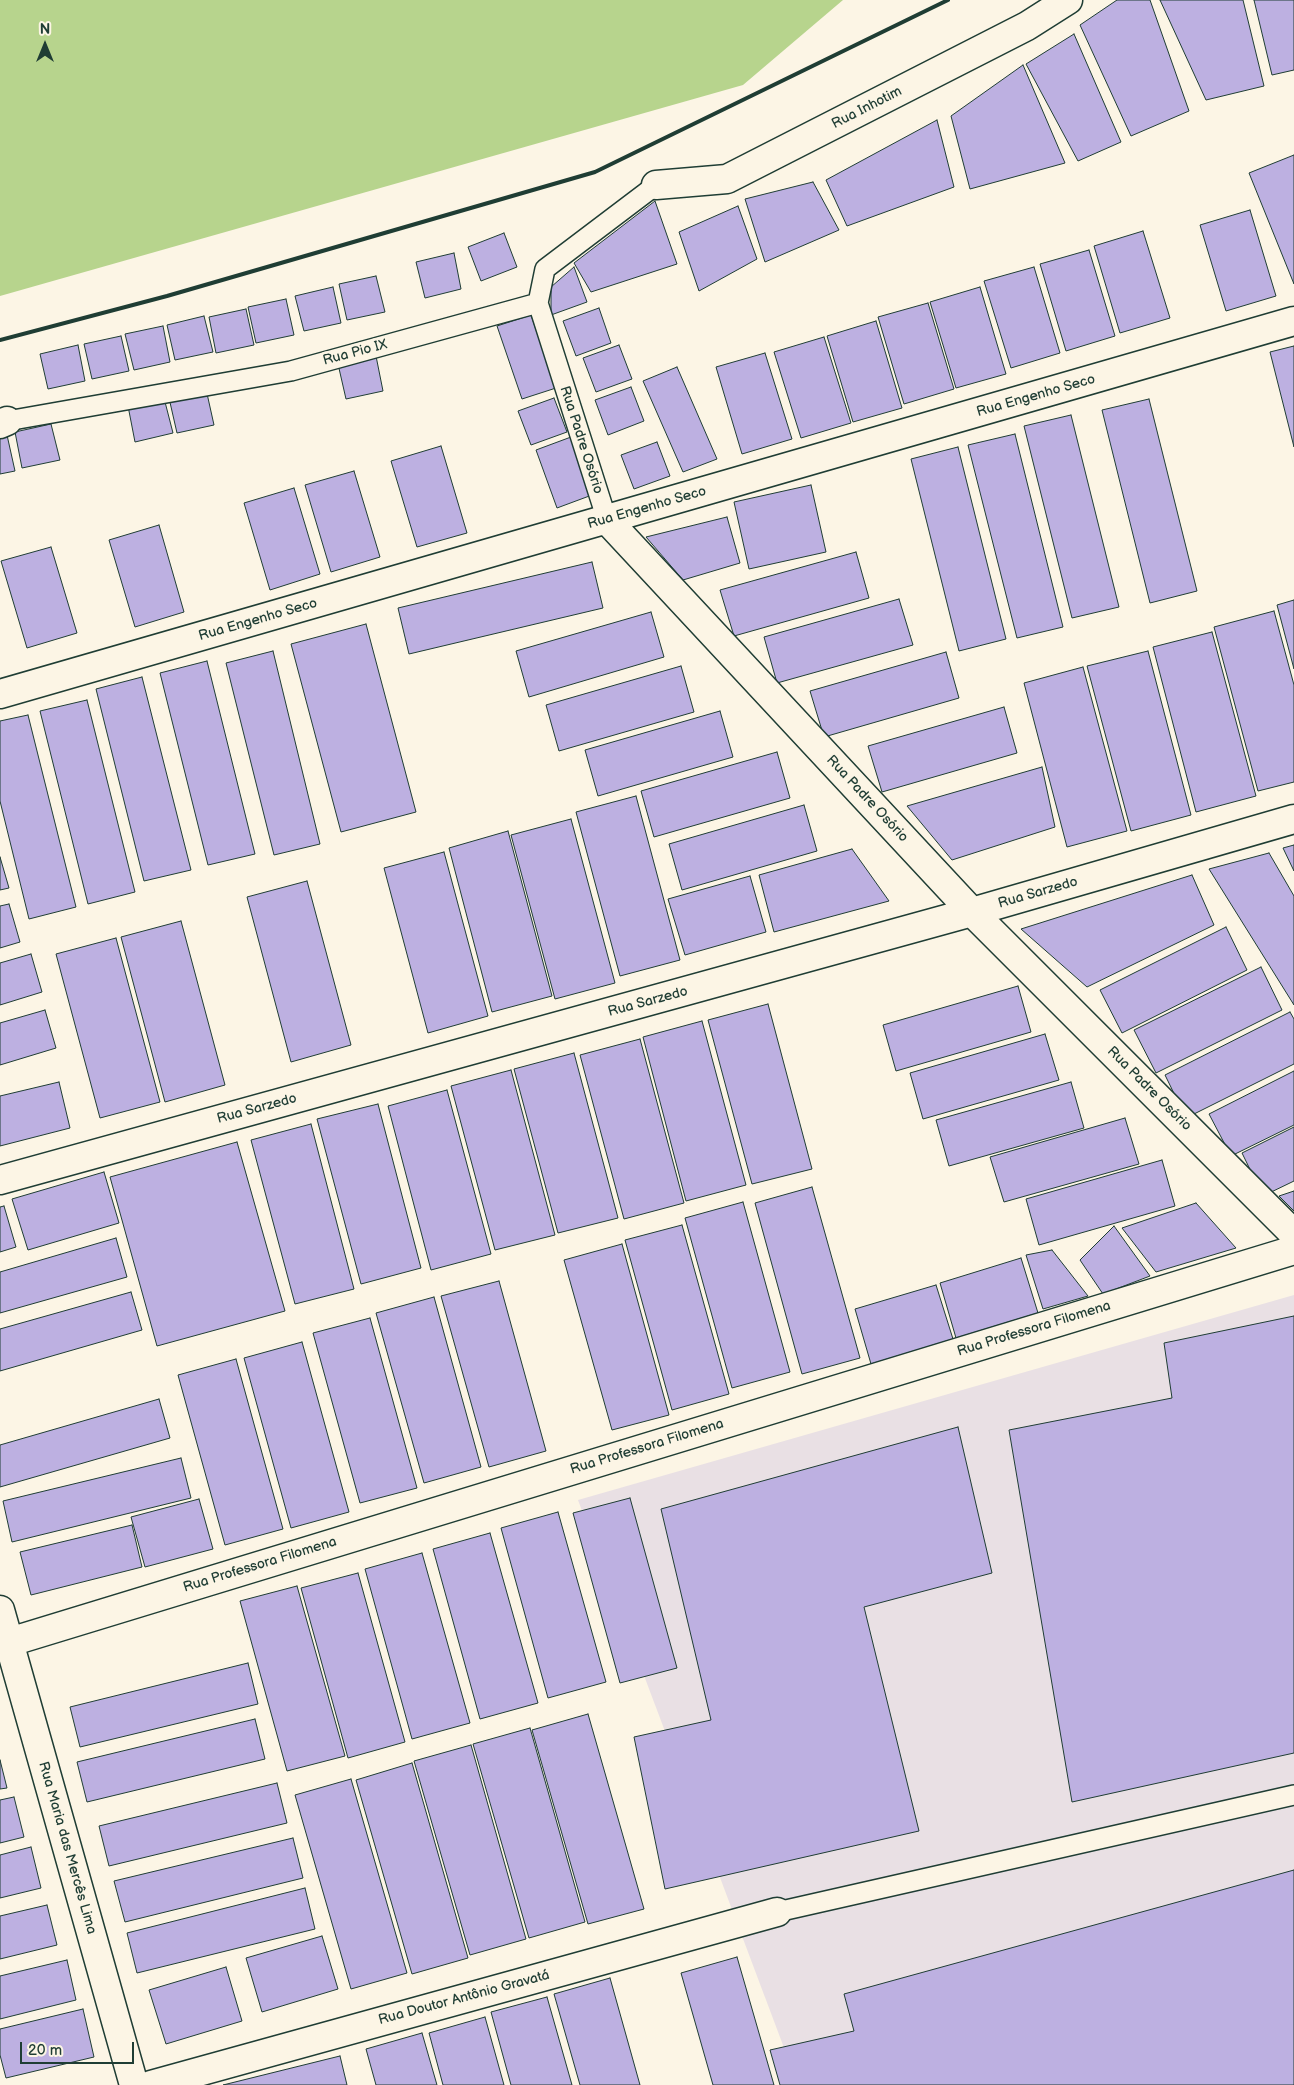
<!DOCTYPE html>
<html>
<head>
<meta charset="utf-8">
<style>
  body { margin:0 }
  #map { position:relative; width:1294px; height:2085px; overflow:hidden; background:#fcf5e5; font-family:"Balsamiq Sans",sans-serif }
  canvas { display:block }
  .north { position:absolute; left:20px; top:20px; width:50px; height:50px; -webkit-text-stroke:4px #fcf5e5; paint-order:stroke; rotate:0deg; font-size:14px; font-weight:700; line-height:20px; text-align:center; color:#1f3d34 }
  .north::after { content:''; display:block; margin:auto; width:18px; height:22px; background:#1f3d34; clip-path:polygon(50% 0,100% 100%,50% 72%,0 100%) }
  .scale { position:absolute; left:20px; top:2042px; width:114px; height:22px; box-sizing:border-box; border:2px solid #1f3d34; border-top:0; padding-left:6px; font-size:15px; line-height:18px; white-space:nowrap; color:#1f3d34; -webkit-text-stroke:4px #fcf5e5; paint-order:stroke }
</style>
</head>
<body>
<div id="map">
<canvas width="1294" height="2085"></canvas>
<div class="north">N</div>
<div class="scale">20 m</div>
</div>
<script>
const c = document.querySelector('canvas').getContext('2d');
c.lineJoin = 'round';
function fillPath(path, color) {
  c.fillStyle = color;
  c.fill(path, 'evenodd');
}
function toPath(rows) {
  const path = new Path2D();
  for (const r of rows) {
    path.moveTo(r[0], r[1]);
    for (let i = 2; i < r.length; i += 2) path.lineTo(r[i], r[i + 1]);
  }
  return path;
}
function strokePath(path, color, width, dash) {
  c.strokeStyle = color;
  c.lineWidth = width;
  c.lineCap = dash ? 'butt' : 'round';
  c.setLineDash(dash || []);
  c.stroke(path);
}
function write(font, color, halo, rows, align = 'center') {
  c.font = font + ' "Balsamiq Sans",sans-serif';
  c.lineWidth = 5;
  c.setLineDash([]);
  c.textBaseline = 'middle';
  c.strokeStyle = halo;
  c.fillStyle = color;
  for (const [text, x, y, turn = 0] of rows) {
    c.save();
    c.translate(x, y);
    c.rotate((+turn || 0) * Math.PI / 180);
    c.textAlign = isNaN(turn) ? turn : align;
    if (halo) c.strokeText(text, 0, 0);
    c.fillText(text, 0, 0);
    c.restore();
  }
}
const built = toPath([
  [1294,1295,1294,2085,798,2085,578,1500]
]);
const green = toPath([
  [0,0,843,0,743,85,0,296]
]);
const building = toPath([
  [1117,0,1150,0,1189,111,1131,136,1080,25,1117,0],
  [1160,0,1243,0,1264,86,1206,100,1160,0],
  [1254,0,1294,0,1294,70,1272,75,1254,0],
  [1074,34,1121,142,1078,161,1026,64,1074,34],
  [1023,65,1065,163,970,189,951,116,1023,65],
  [937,120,954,187,847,226,826,180,937,120],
  [1294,155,1294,284,1249,173,1294,155],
  [813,182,839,230,765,262,745,199,813,182],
  [655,201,677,264,591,292,574,263,655,201],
  [738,206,757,259,699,291,679,232,738,206],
  [1250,210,1276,296,1226,311,1200,225,1250,210],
  [1143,231,1170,318,1120,333,1094,246,1143,231],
  [504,233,517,267,481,281,468,247,504,233],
  [1089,250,1115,336,1066,351,1040,264,1089,250],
  [454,253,461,289,425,298,416,262,454,253],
  [574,267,587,302,551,315,551,287,574,267],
  [1034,267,1060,353,1011,368,984,281,1034,267],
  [376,276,385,312,347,320,339,284,376,276],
  [333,287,341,323,304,331,295,296,333,287],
  [980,287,1006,374,956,388,930,302,980,287],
  [286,299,294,335,256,343,248,307,286,299],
  [928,303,954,389,904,404,878,317,928,303],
  [599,308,611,343,576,356,563,321,599,308],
  [246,309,254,345,216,353,209,317,246,309],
  [531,315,556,388,522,399,497,326,531,315],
  [204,316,213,352,175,360,167,325,204,316],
  [876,321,902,408,853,422,827,336,876,321],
  [163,326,170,362,134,370,125,334,163,326],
  [121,336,129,371,92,379,84,344,121,336],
  [824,337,851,423,801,438,774,352,824,337],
  [78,345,85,381,48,389,40,354,78,345],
  [619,345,632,379,596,392,583,358,619,345],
  [1294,346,1294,447,1270,352,1294,346],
  [765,353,792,439,742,454,716,367,765,353],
  [376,356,383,391,346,399,338,364,376,356],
  [677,367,717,459,683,472,643,381,677,367],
  [631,387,644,421,608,435,595,400,631,387],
  [206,389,214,425,177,433,169,398,206,389],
  [164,398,173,433,135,442,128,406,164,398],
  [554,398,567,432,531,445,518,411,554,398],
  [1149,399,1197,591,1150,603,1102,410,1149,399],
  [1071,415,1119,607,1072,618,1024,426,1071,415],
  [51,424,60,460,22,468,15,432,51,424],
  [1015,434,1063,627,1017,638,968,445,1015,434],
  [7,435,15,471,0,474,0,437,7,435],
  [571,437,592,495,557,508,536,450,571,437],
  [657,442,670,476,634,489,621,455,657,442],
  [441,446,467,533,417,547,391,461,441,446],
  [958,447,1006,639,959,651,911,459,958,447],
  [354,471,380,557,331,572,305,485,354,471],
  [811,485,826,552,749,569,734,502,811,485],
  [294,488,320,574,270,590,244,503,294,488],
  [727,517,740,563,683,580,646,537,727,517],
  [159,525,184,612,135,627,109,540,159,525],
  [51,547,77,633,27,648,1,561,51,547],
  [856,552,869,598,734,636,720,590,856,552],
  [592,562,603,608,409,654,398,608,592,562],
  [899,599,913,645,777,683,764,637,899,599],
  [1294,600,1294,669,1277,605,1294,600],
  [1274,611,1294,685,1294,782,1258,791,1214,627,1274,611],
  [651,612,664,657,529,697,516,651,651,612],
  [366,624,416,812,341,832,291,644,366,624],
  [1212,632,1256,796,1196,812,1153,647,1212,632],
  [273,651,320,844,274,855,226,663,273,651],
  [1148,651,1191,815,1131,831,1087,666,1148,651],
  [946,652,959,698,824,737,810,691,946,652],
  [207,661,255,854,208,865,160,673,207,661],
  [681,666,694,712,559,751,546,705,681,666],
  [1083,667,1127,831,1067,847,1024,683,1083,667],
  [142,677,191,870,144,881,96,689,142,677],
  [87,700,135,892,88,904,40,711,87,700],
  [1004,707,1017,753,882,792,868,746,1004,707],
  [720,711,733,757,598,796,585,750,720,711],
  [28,715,76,907,29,919,0,801,0,721,28,715],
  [777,752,790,798,654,837,641,791,777,752],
  [1042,767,1055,827,952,860,907,806,1042,767],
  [636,796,680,960,620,976,576,812,636,796],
  [804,805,817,851,682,890,669,844,804,805],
  [571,819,615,983,555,999,511,835,571,819],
  [508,831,552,996,492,1012,449,848,508,831],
  [1294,845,1294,871,1283,848,1294,845],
  [852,849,889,901,774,932,759,875,852,849],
  [444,852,488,1016,428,1033,384,868,444,852],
  [1269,853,1294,896,1294,1005,1209,869,1269,853],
  [0,857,9,888,0,890,0,857],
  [1192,875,1214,925,1087,987,1021,929,1192,875],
  [750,876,766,932,685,955,668,899,750,876],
  [307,881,351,1045,291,1062,247,897,307,881],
  [9,904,20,942,0,948,0,906,9,904],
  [181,921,225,1085,165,1102,121,937,181,921],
  [1226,927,1247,970,1122,1033,1100,990,1226,927],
  [116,938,160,1102,100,1118,56,954,116,938],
  [31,954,42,992,0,1005,0,963,31,954],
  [1261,967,1282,1010,1156,1073,1134,1030,1261,967],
  [1018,986,1031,1032,896,1071,883,1025,1018,986],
  [768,1004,812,1169,752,1184,708,1020,768,1004],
  [45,1010,56,1048,0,1065,0,1023,45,1010],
  [1290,1012,1294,1019,1294,1064,1186,1118,1165,1075,1290,1012],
  [702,1021,746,1185,686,1201,643,1037,702,1021],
  [1045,1034,1059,1080,923,1119,910,1073,1045,1034],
  [640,1039,684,1203,624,1219,580,1055,640,1039],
  [574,1053,618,1218,558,1233,514,1069,574,1053],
  [511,1070,555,1235,495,1250,451,1086,511,1070],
  [1294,1071,1294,1125,1231,1156,1209,1114,1294,1071],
  [59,1082,70,1128,0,1146,0,1096,59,1082],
  [1071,1082,1084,1128,949,1166,936,1120,1071,1082],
  [447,1090,491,1254,431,1270,388,1106,447,1090],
  [378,1104,421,1268,361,1284,317,1119,378,1104],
  [1125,1118,1139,1164,1004,1202,990,1157,1125,1118],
  [311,1124,354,1289,295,1304,251,1140,311,1124],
  [1294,1127,1294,1181,1263,1196,1242,1153,1294,1127],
  [237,1142,285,1311,157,1346,110,1177,237,1142],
  [1162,1160,1175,1206,1039,1245,1026,1199,1162,1160],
  [104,1172,119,1223,28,1250,12,1199,104,1172],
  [812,1187,860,1358,802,1374,755,1203,812,1187],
  [1294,1191,1294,1211,1279,1196,1294,1191],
  [743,1202,790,1372,732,1388,685,1218,743,1202],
  [1196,1203,1236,1248,1156,1272,1122,1228,1196,1203],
  [4,1206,16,1247,0,1252,0,1207,4,1206],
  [682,1225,729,1394,672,1410,625,1240,682,1225],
  [1114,1226,1150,1276,1103,1294,1080,1260,1114,1226],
  [116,1238,127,1277,0,1313,0,1272,116,1238],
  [622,1244,669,1415,612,1430,564,1260,622,1244],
  [1052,1250,1088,1296,1043,1309,1026,1255,1052,1250],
  [1021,1258,1038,1313,956,1338,940,1283,1021,1258],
  [499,1281,546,1451,489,1467,441,1296,499,1281],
  [936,1285,953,1339,871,1364,855,1309,936,1285],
  [131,1292,142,1330,0,1371,0,1329,131,1292],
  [434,1297,481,1467,424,1483,376,1313,434,1297],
  [1294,1316,1294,1753,1072,1802,1009,1430,1172,1398,1164,1343,1294,1316],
  [370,1318,417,1488,360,1503,313,1333,370,1318],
  [302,1342,349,1512,291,1528,244,1358,302,1342],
  [236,1359,283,1529,225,1545,178,1375,236,1359],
  [159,1399,170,1438,0,1487,0,1445,159,1399],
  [958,1427,992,1573,864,1607,919,1831,665,1889,634,1737,711,1720,661,1509,958,1427],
  [181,1458,191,1498,12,1542,3,1501,181,1458],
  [630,1498,677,1668,620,1683,573,1513,630,1498],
  [199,1499,213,1549,145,1567,131,1517,199,1499],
  [558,1512,606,1682,548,1698,501,1528,558,1512],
  [132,1525,142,1567,31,1595,20,1552,132,1525],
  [490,1533,538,1703,480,1719,433,1549,490,1533],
  [422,1553,470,1723,412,1739,365,1569,422,1553],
  [358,1573,405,1742,348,1758,301,1588,358,1573],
  [297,1586,345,1756,287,1771,240,1601,297,1586],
  [248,1663,258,1704,80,1747,70,1707,248,1663],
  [588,1714,644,1909,588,1924,532,1730,588,1714],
  [255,1719,265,1759,87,1802,77,1762,255,1719],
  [530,1728,585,1922,529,1938,473,1744,530,1728],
  [471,1745,526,1939,470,1955,414,1761,471,1745],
  [0,1760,7,1788,0,1789,0,1760],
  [412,1763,468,1958,412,1974,356,1780,412,1763],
  [351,1779,407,1973,351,1989,295,1795,351,1779],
  [277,1783,287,1823,109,1866,99,1826,277,1783],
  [14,1797,24,1837,0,1843,0,1800,14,1797],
  [293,1838,303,1878,125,1922,114,1881,293,1838],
  [31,1847,41,1888,0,1898,0,1855,31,1847],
  [1294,1870,1294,2085,780,2085,770,2050,854,2031,844,1994,1294,1870],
  [305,1888,315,1929,137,1973,127,1933,305,1888],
  [47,1905,57,1945,0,1959,0,1916,47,1905],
  [322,1936,338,1989,262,2012,246,1958,322,1936],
  [737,1957,774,2085,713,2085,681,1973,737,1957],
  [67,1960,76,2000,0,2019,0,1976,67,1960],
  [226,1967,242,2021,166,2044,149,1990,226,1967],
  [610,1978,640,2085,580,2085,554,1994,610,1978],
  [547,1997,572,2085,511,2085,491,2012,547,1997],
  [83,2009,94,2057,6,2078,0,2055,0,2029,83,2009],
  [485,2017,504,2085,443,2085,429,2033,485,2017],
  [422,2033,437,2085,376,2085,366,2049,422,2033],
  [340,2056,347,2085,223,2085,340,2056]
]);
const service = toPath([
  [538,303,607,520],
  [7,421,291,371,538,303,545,269,656,185],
  [777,1912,1294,1795]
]);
const minor = toPath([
  [656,185,727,179,1027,26,1068,0],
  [0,424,7,421],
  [607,520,972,912,1294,1234],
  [0,694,1294,321],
  [0,1180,972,912,1294,819],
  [0,1610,134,2085],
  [0,1645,1294,1250],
  [151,2085,777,1912]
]);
const rail = toPath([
  [0,340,167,296,595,172,948,0]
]);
const streetNames = [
  ["Rua Inhotim",867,108,-27],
  ["Rua Pio IX",355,353,-15],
  ["Rua Engenho Seco",1036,396,-16],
  ["Rua Padre Osório",581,440,72],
  ["Rua Engenho Seco",647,508,-16],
  ["Rua Engenho Seco",258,620,-16],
  ["Rua Padre Osório",867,799,47],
  ["Rua Sarzedo",1038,893,-16],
  ["Rua Sarzedo",648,1002,-15],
  ["Rua Padre Osório",1149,1089,45],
  ["Rua Sarzedo",257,1109,-15],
  ["Rua Professora Filomena",1034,1329,-17],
  ["Rua Professora Filomena",647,1447,-17],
  ["Rua Professora Filomena",260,1565,-17],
  ["Rua Maria das Mercês Lima",67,1848,74],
  ["Rua Doutor Antônio Gravatá",464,1998,-15]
];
fillPath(built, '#e9e0e4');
fillPath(green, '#b7d48d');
fillPath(building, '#bdb0e1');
strokePath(building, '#1f3d34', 1);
strokePath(service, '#1f3d34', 22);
strokePath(minor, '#1f3d34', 31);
strokePath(service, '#fcf5e5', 19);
strokePath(minor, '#fcf5e5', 28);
strokePath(rail, '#1f3d34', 4);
write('14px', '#1f3d34', '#fcf5e5', streetNames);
</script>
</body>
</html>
